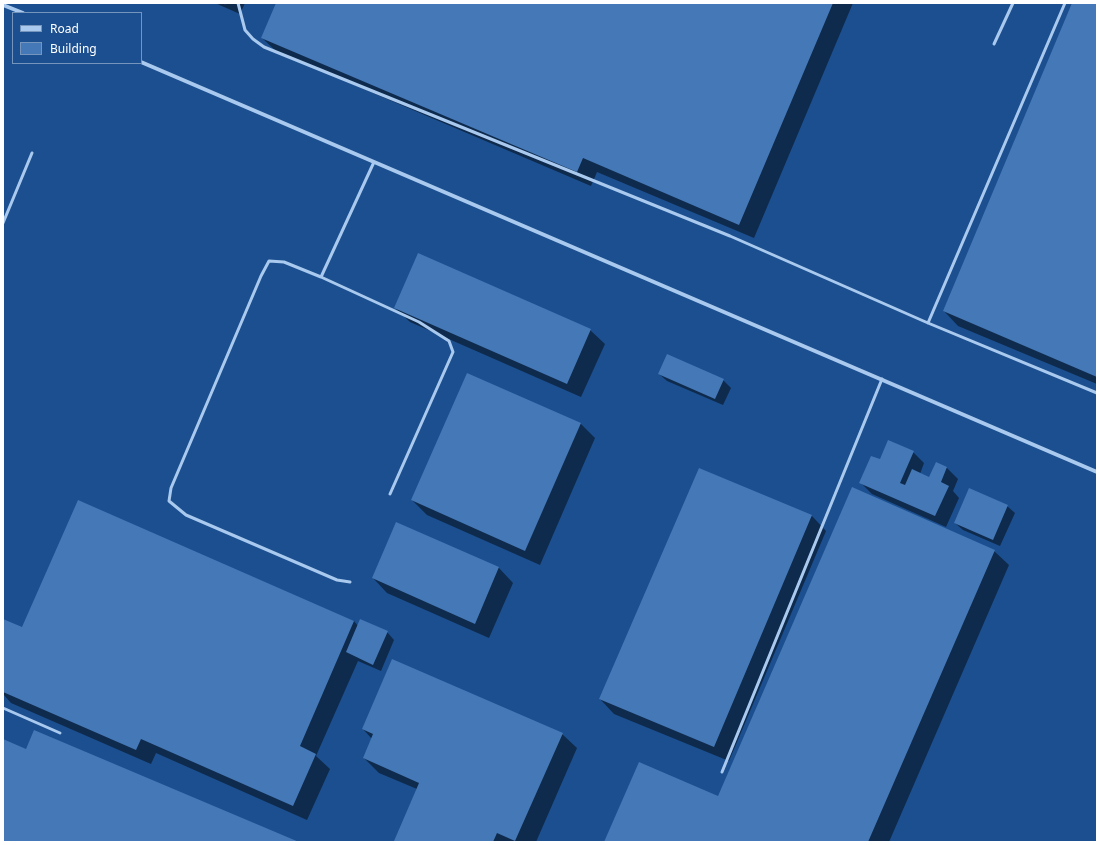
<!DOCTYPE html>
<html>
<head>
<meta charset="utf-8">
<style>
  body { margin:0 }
  #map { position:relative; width:1100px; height:845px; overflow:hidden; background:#1b4f8f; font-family:"Noto Sans",sans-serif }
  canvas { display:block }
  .frame { position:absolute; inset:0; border:4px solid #fff; pointer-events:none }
  .legend { position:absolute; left:12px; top:12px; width:130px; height:52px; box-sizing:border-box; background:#1b4f8f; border:1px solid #7695bc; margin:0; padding:5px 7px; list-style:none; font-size:12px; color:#fff }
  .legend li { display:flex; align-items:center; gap:8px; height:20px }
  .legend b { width:20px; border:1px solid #7695bc }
</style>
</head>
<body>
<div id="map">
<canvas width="1100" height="845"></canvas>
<div class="frame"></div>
<ul class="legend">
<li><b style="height:5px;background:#a9c9ee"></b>Road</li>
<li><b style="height:11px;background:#4478b7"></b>Building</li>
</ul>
</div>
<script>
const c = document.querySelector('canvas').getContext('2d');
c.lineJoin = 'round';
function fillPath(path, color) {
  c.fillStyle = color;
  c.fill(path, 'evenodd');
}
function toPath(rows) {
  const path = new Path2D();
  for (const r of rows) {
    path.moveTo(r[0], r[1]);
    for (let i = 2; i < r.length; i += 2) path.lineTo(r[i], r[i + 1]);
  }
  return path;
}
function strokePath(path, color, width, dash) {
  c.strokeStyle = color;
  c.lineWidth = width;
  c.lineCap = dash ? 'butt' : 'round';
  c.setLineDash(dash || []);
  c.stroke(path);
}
const shadow = toPath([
  [215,3,224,3,225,5,226,3,245,3,240,14],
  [277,3,853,3,754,238,597,172,591,186,277,52,262,38],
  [1073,3,1097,3,1097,384,958,326,944,311],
  [395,308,590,330,605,344,581,397,410,322],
  [659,374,723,380,731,388,723,405,667,381],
  [580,423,595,438,540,565,427,515,412,500],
  [913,452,924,463,920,474,930,479,936,463,947,468,958,479,953,491,959,498,946,527,872,494,861,483,880,460],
  [700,469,812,516,826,531,729,761,614,714,600,699],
  [1007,506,1015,513,1000,546,963,530,955,523],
  [397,524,499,568,513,583,489,638,387,593,373,578],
  [994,551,1009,565,889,842,605,842,719,798],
  [3,620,23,629,354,621,358,626,387,632,394,640,381,671,358,661,316,756,330,769,307,820,156,753,151,764,11,703,3,694],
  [363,729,562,734,577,748,536,842,397,842,395,840,417,789,379,773,364,758,372,739]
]);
const building = toPath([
  [276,3,833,3,739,225,583,158,577,172,261,38],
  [1072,3,1097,3,1097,377,943,311],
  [418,253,591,329,567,384,394,308],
  [667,354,724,379,715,399,658,374],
  [467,373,581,423,525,551,411,500],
  [888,440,914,451,900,483,905,485,912,469,929,477,936,462,947,467,941,482,949,486,935,516,859,483,871,456,880,459],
  [699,468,812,515,714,747,599,699],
  [852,487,995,550,868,842,604,842,639,762,718,796],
  [969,488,1008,505,993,540,954,523],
  [78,500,354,621,300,746,316,754,293,806,141,739,136,750,3,692,3,619,22,627],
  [396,522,499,567,475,624,372,578],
  [360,619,388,631,373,665,346,652],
  [392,659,563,733,515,841,497,833,493,842,397,842,394,841,419,783,363,758,373,734,362,729],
  [34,730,299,842,3,842,3,739,26,749]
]);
const service = toPath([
  [238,3,245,30,253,39,264,47,730,236,928,323,1097,393],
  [994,44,1013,3],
  [3,223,32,153],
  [321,277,419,322,449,341,453,352,390,494],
  [928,323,1065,3],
  [350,582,337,580,186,515,169,501,171,488,261,276,269,261,284,262,321,277,374,162],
  [3,708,60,733],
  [722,772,882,379]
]);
const minor = toPath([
  [3,5,23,13],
  [141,62,1097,472]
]);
fillPath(shadow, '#0007');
fillPath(building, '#4478b7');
strokePath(service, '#a9c9ee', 3);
strokePath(minor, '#a9c9ee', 4);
</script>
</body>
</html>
